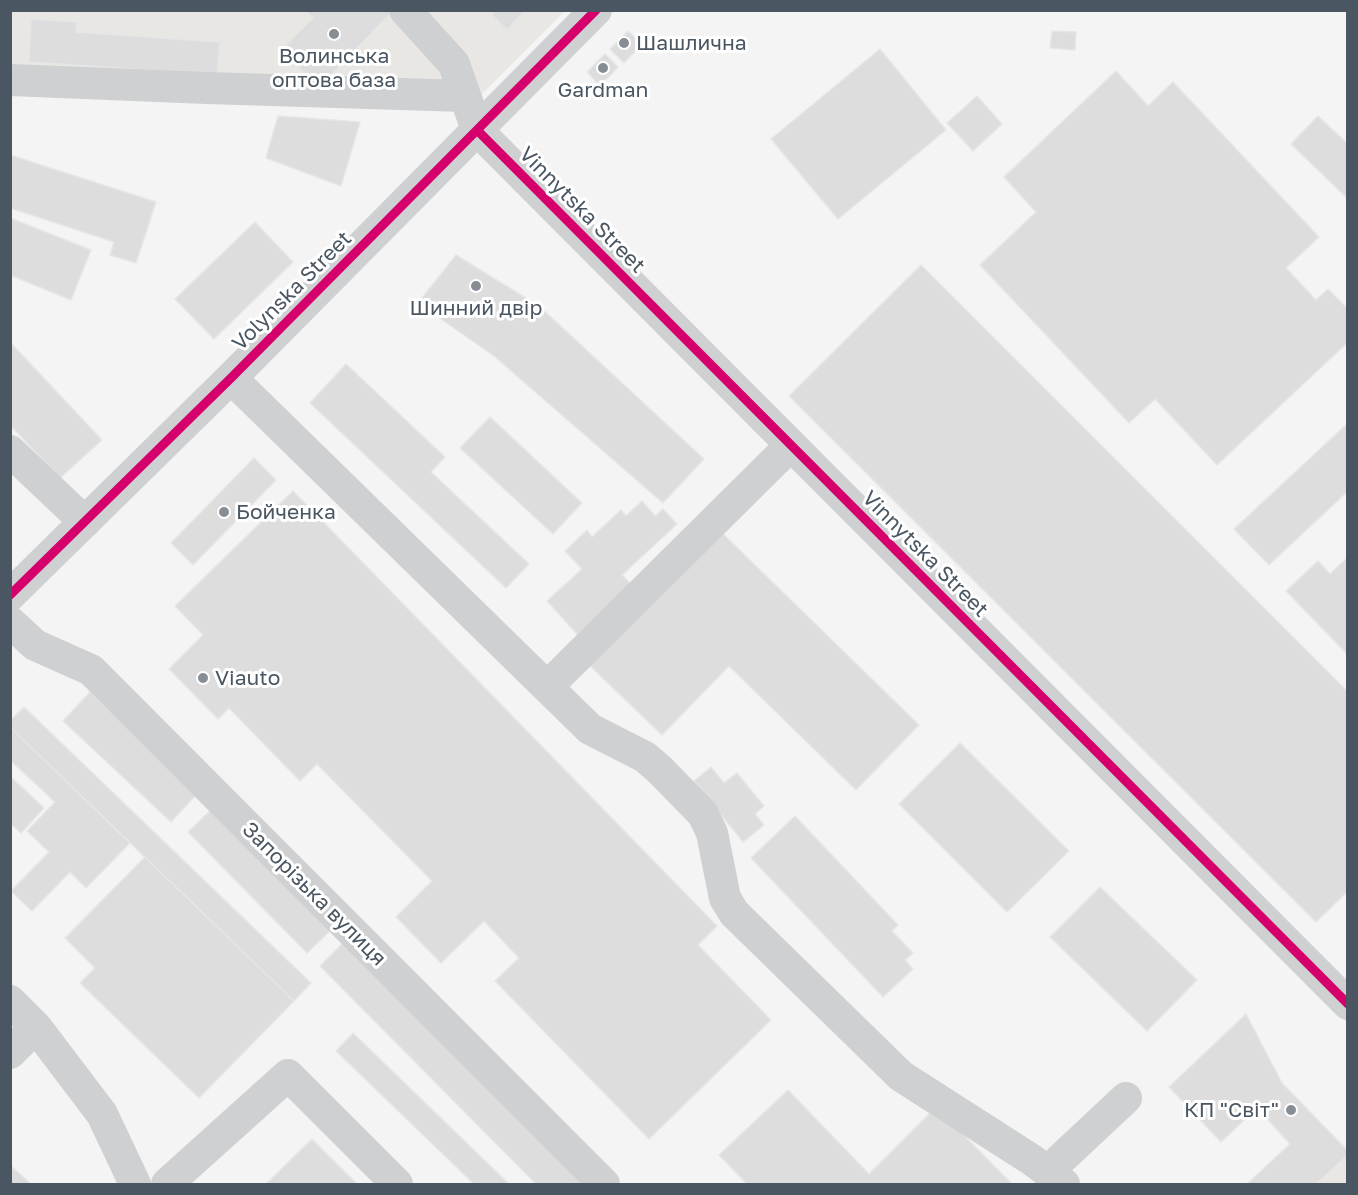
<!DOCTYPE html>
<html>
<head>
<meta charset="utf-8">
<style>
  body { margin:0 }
  #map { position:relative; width:1358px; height:1195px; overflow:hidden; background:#f4f4f4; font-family:"Golos Text",sans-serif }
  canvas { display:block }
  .frame { position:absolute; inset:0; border:12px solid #4a5661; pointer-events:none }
</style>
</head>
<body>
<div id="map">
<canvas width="1358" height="1195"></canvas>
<div class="frame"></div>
</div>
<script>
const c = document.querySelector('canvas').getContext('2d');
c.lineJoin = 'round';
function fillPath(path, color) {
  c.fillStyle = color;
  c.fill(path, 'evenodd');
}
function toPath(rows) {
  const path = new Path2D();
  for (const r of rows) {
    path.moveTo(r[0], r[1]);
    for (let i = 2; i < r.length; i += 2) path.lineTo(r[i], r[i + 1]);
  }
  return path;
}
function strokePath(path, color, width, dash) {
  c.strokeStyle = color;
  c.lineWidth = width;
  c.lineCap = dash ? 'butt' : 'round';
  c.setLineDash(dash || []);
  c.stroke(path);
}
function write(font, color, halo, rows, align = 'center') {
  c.font = font + ' "Golos Text",sans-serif';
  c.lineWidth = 6;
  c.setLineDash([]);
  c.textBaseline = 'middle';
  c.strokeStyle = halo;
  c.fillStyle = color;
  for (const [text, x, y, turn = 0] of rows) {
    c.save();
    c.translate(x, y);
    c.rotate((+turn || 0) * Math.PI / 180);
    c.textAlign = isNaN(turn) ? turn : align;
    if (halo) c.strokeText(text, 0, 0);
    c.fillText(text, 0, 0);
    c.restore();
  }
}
const commercial = toPath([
  [11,11,565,11,474,102,11,84],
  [1347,1155,1347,1184,1316,1184]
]);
const building = toPath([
  [305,10,394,10,319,87,281,50,313,18,305,10],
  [496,10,525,10,507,30,492,15,496,10],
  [31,19,77,22,76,32,220,42,217,75,29,62,31,19],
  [628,31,642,44,624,63,610,49,628,31],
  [1052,31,1076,32,1075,50,1050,48,1052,31],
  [880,49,946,130,838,219,771,139,880,49],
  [605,54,618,67,600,86,587,72,605,54],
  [1116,71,1148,106,1173,82,1319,237,1286,268,1316,300,1328,289,1348,309,1348,342,1217,465,1155,399,1129,423,980,265,1036,212,1004,177,1116,71],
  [977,96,1002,124,973,151,947,123,977,96],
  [278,116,360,122,341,186,266,158,278,116],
  [1318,116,1348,144,1348,199,1291,144,1318,116],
  [10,155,156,202,136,263,110,255,114,242,10,208,10,155],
  [10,218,91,250,71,300,10,275,10,218],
  [255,222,293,262,214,339,175,299,255,222],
  [456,255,539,306,704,459,663,503,494,356,418,303,456,255],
  [921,265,1348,692,1348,891,1316,922,789,396,921,265],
  [10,342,102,440,60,478,10,425,10,342],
  [346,364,445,457,431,472,529,564,506,588,310,403,346,364],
  [490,417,582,503,553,534,460,448,490,417],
  [1348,423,1348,491,1269,565,1234,529,1348,423],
  [254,458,276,480,193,565,171,543,254,458],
  [293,491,717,926,698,945,771,1020,649,1139,495,981,519,958,484,921,441,963,396,917,432,881,317,764,300,781,229,708,218,719,169,669,203,635,175,606,293,491],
  [642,501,655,516,663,509,677,524,622,575,632,585,578,635,547,601,582,569,565,551,587,530,592,537,621,510,626,516,642,501],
  [718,529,919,725,856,790,729,666,662,735,587,663,718,529],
  [1348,557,1348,655,1286,591,1318,561,1330,574,1348,557],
  [90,692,198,793,171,822,63,721,90,692],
  [24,707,311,983,294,1001,10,727,10,721,24,707],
  [10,727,130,843,86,888,70,872,32,911,11,891,49,852,27,831,55,802,10,760,10,727],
  [960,743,1069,851,1007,912,899,804,960,743],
  [711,767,724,783,737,773,764,806,755,814,764,825,743,842,694,781,711,767],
  [10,776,44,808,21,833,10,823,10,776],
  [212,809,331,930,307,953,188,832,212,809],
  [795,816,898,925,892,931,913,953,905,960,913,969,883,997,751,858,795,816],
  [145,857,294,1001,199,1098,80,983,95,968,65,938,145,857],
  [1100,887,1197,980,1147,1031,1050,937,1100,887],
  [346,940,589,1184,536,1184,320,966,346,940],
  [1246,1014,1282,1083,1348,1151,1348,1155,1316,1184,1247,1184,1290,1144,1257,1108,1221,1142,1169,1087,1246,1014],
  [353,1033,509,1184,474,1184,336,1051,353,1033],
  [788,1090,869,1174,936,1107,1012,1184,747,1184,719,1155,788,1090],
  [312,1139,357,1184,266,1184,312,1139],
  [10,1165,31,1184,10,1184,10,1165]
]);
const minor = toPath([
  [405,10,454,64,477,130,1348,1004],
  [10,80,207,88,465,96],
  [231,378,590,729,645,757,659,769,703,814,712,833,725,898,734,913,901,1076,1032,1160,1064,1184],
  [10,451,85,522],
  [10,595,231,378,596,10],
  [10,622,35,645,91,670,604,1184],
  [547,687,791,445],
  [10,1001,36,1027,10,1053],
  [36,1027,102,1114,135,1184],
  [1047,1172,1126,1098],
  [167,1184,288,1075,397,1184]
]);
const cycleway = toPath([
  [477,130,1348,1004],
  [10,595,231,378,596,10]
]);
const markers = [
  [334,34,6,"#868d94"],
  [624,43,6,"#868d94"],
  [603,68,6,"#868d94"],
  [476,286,6,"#868d94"],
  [224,512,6,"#868d94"],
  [203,678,6,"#868d94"],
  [1291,1110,6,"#868d94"]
];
const poiNames = [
  ["Шашлична",636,43],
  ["Волинська",334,56,"center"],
  ["оптова база",334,80,"center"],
  ["Gardman",603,90,"center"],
  ["Шинний двір",476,308,"center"],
  ["Бойченка",236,512],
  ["Viauto",215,678],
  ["КП \"Світ\"",1279,1110,"right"]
];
const streetNames = [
  ["Vinnytska Street",582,210,45],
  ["Volynska Street",292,291,-45],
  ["Vinnytska Street",925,554,45],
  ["Запорізька вулиця",314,894,45]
];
fillPath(commercial, '#e8e7e3');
fillPath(building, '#ddddde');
strokePath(building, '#e5e6e7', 1.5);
strokePath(minor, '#ced0d2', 32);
strokePath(cycleway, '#d6006c', 9);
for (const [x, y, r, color] of markers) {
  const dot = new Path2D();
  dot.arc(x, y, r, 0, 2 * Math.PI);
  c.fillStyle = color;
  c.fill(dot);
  strokePath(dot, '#fff', 2);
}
write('21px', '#4a5661', '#fff', poiNames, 'left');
write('21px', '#4a5661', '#fff', streetNames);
</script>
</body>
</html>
